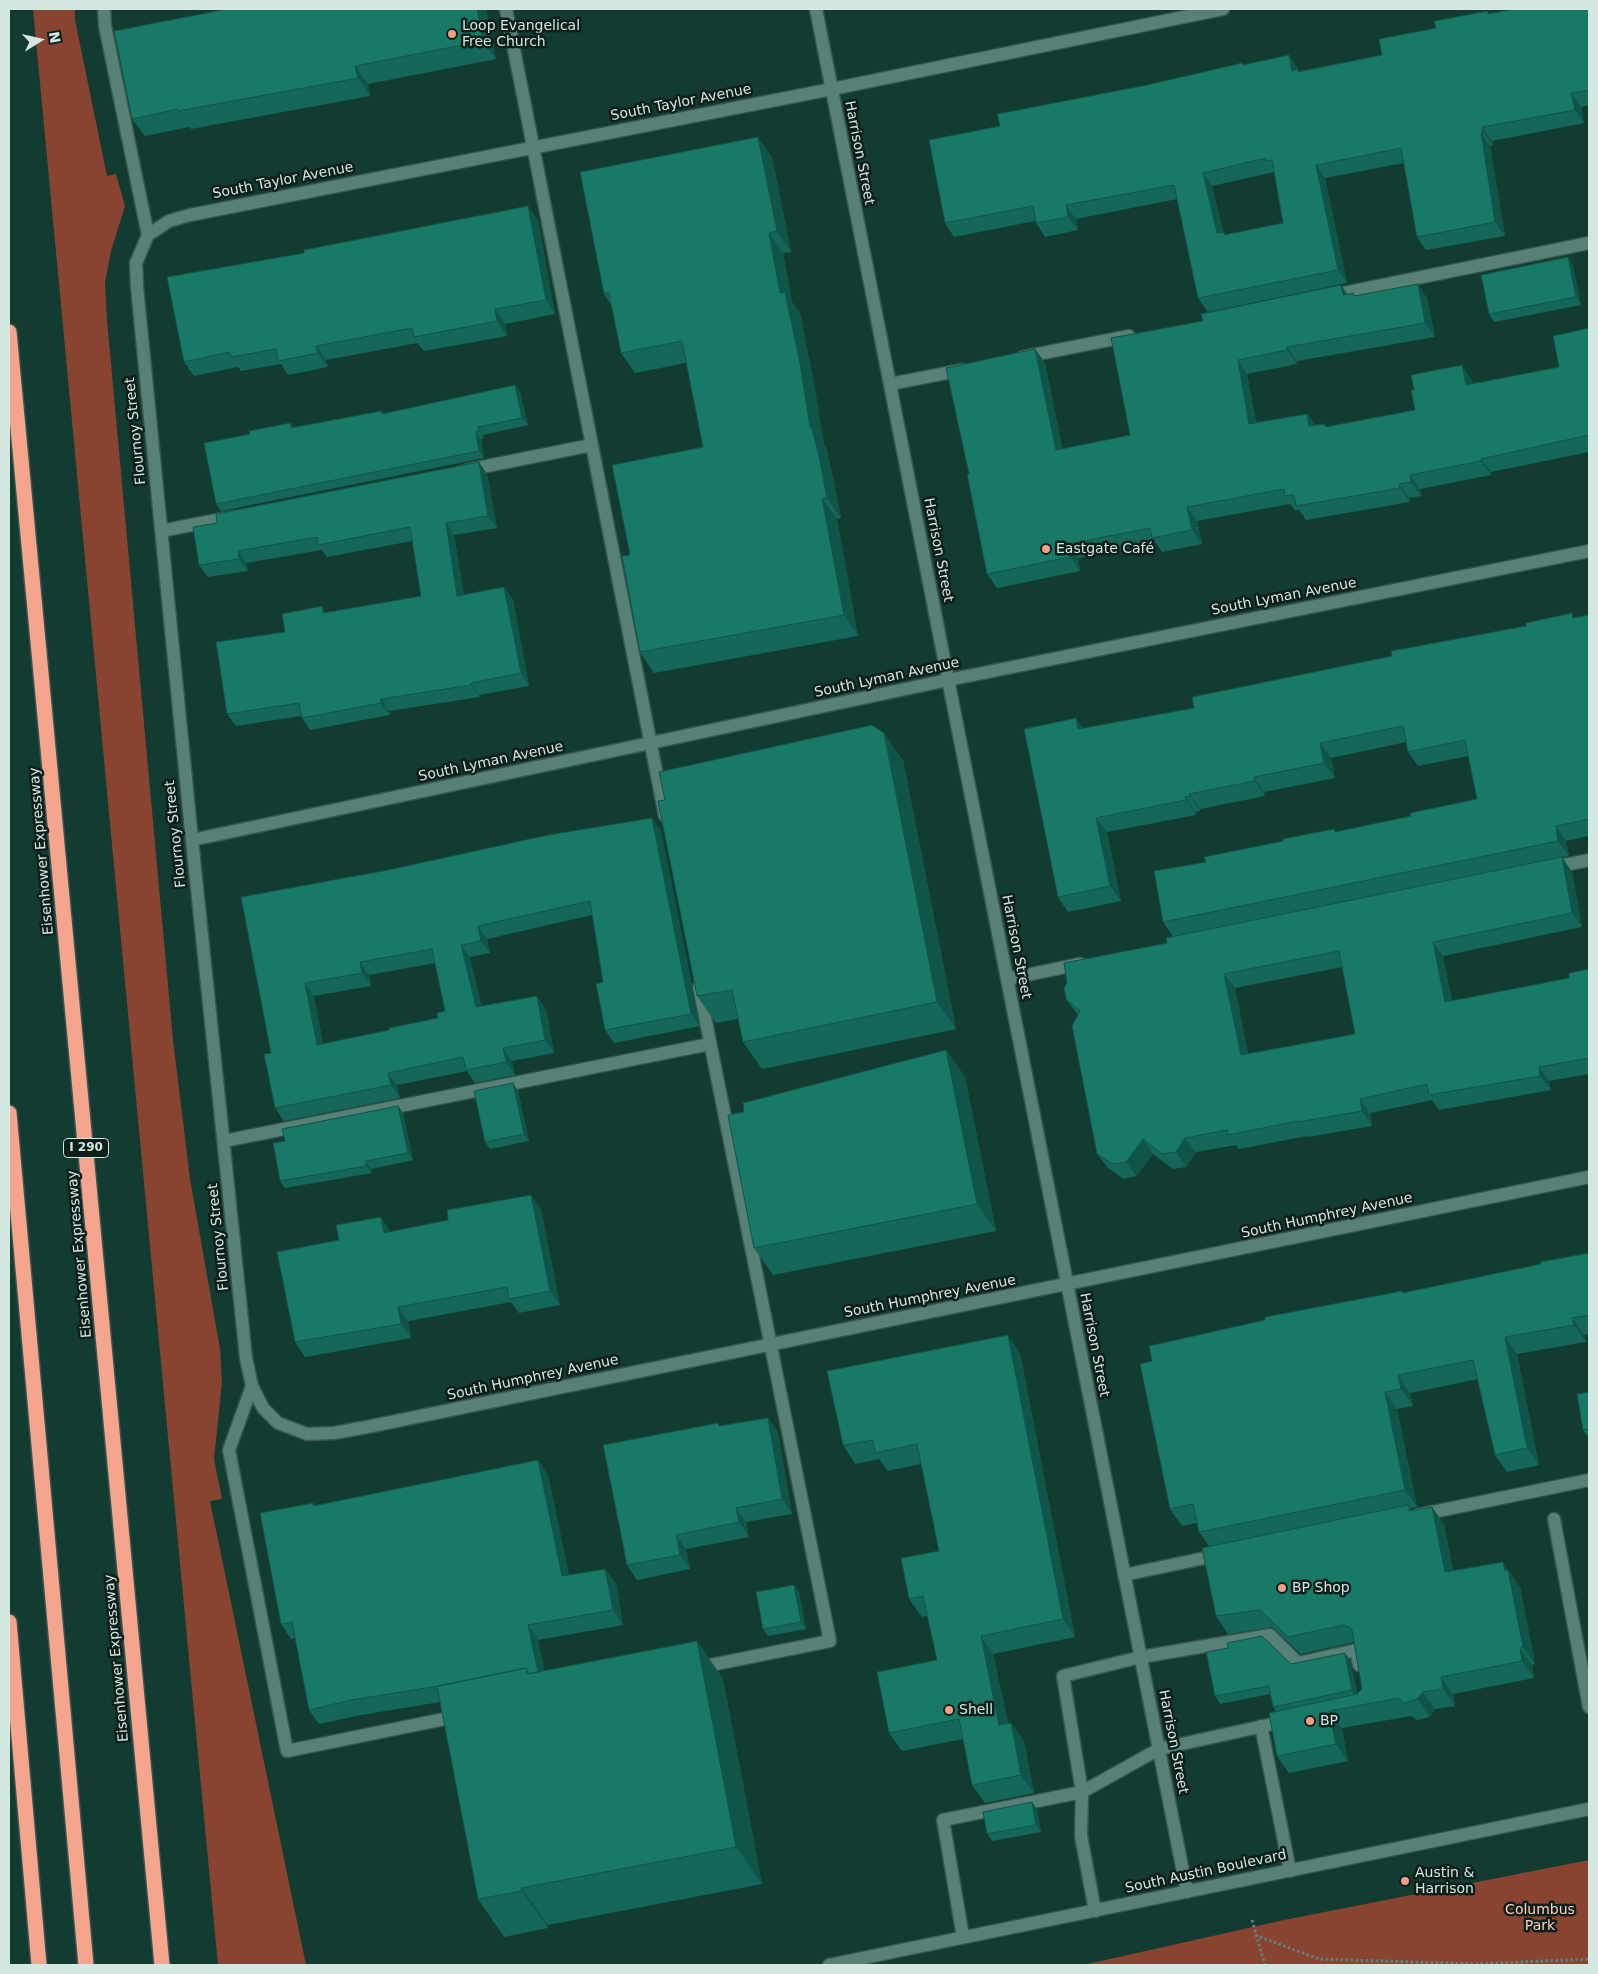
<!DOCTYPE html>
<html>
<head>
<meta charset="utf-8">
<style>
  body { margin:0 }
  #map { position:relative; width:1598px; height:1974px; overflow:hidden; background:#123b32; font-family:"DejaVu Sans",sans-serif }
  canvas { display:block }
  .frame { position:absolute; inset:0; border:10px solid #d2e8e1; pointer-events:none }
  .north { position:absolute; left:15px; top:15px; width:50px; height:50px; -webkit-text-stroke:4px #0e1f1b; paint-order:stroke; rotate:80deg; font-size:14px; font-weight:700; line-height:20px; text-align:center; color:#d2e8e1 }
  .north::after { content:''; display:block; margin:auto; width:18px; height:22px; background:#d2e8e1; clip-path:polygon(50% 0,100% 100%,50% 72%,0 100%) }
</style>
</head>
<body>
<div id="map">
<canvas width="1598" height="1974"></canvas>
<div class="frame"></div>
<div class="north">N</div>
</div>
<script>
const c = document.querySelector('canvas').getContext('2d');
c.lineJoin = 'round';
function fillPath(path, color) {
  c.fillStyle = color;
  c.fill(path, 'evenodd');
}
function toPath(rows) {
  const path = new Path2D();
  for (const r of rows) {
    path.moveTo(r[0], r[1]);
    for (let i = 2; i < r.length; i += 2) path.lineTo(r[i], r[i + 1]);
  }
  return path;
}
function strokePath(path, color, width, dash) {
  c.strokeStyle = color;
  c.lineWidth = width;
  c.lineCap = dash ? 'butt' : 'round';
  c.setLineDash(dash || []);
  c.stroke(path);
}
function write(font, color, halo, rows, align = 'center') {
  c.font = font + ' "DejaVu Sans",sans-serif';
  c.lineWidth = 5;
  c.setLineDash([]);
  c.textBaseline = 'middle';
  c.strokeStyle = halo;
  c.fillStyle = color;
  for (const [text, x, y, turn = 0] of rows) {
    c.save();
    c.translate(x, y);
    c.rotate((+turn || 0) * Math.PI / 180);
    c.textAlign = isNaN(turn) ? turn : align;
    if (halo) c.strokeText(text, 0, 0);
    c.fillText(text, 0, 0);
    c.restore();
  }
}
const green = toPath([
  [33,9,75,9,75,20,107,176,116,174,125,206,111,251,105,283,107,320,173,1040,190,1179,220,1349,222,1382,214,1459,222,1499,210,1501,306,1965,218,1965],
  [1589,1860,1589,1965,1083,1965,1284,1920]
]);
const path = toPath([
  [1252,1920,1265,1965],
  [1255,1935,1319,1959,1477,1964,1589,1959]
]);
const minor = toPath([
  [104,9,105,26,148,235],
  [506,9,665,816],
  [816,9,1187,1892],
  [148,235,136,263,137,287,192,840,246,1358,252,1386,263,1408,278,1423,307,1434,334,1433,367,1427,1589,1177],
  [148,235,169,221,190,215,832,89,1223,9],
  [1329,296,1589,243],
  [1023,357,1129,336],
  [890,384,962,370],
  [467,470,592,445],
  [161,531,232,517],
  [192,840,948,680,1589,551],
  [1550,868,1589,860],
  [1007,979,1080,964],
  [224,1141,710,1044],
  [252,1386,229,1450,287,1751,459,1716],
  [1418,1515,1589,1480],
  [1554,1519,1589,1707],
  [1124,1575,1219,1555],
  [696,1668,830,1641,699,987],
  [1261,1726,1290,1871],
  [1095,1911,1081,1836,1082,1792,1159,1749,1286,1721],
  [963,1937,943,1820,1082,1792,1063,1676,1141,1657,1270,1635,1298,1663,1356,1650,1359,1665],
  [829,1965,1589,1809]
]);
const highway = toPath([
  [9,332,162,1965],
  [9,1113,86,1965],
  [9,1622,39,1965]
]);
const wall = toPath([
  [486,9,496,59,368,84,370,96,191,129,189,127,145,136,132,119],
  [1589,9,1589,105,1581,107,1584,123,1492,141,1493,145,1490,146,1505,236,1426,250,1417,237,1404,163,1325,178,1347,283,1208,312,1198,298,1177,199,1076,219,1078,230,1045,237,1036,223,1035,221,954,237,945,223,1000,126,1147,85,1289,55,1299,71,1382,55,1436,28,1490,13],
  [1274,172,1283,223,1226,235,1223,232,1212,186],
  [772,157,791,252,783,253,792,302,800,313,814,384,824,445,826,448,834,482,841,518,837,519,858,636,654,673,640,652,630,555,703,447,686,363,635,373,621,353,611,305,604,294],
  [538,220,555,314,505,324,507,336,424,351,417,343,326,360,328,367,288,375,281,364,241,371,238,367,194,376,184,362],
  [1573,265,1581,305,1494,322,1489,314],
  [1353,293,1356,296,1427,298,1435,337,1297,361,1297,364,1247,374,1256,422,1307,414,1315,425,1327,427,1415,410,1471,379,1473,384,1559,367,1589,328,1589,452,1491,472,1491,475,1420,489,1421,496,1409,498,1410,502,1306,520,1299,510,1295,510,1290,504,1197,521,1202,544,1162,552,1156,543,1078,558,1080,571,997,588,987,574,969,474,1035,349,1045,363,1062,449,1130,435,1111,338],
  [520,392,528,425,483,435,484,438,481,439,484,458,221,511,216,504,250,434,290,423,293,427,381,411,383,413],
  [487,474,497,528,454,535,464,595,513,599,529,686,479,695,480,697,389,711,390,715,310,730,301,716,236,726,227,714,285,632,421,596,412,541,327,557,322,550,246,563,248,571,208,577,199,565,193,527],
  [1589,615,1589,836,1566,841,1569,856,1562,857,1572,872,1582,927,1443,956,1452,1001,1569,978,1589,969,1589,1074,1549,1081,1551,1090,1439,1110,1432,1100,1370,1113,1372,1126,1308,1137,1307,1136,1239,1149,1236,1145,1196,1152,1186,1167,1173,1169,1153,1154,1136,1176,1124,1179,1108,1168,1097,1154,1078,1015,1066,999,1167,943,1173,937,1163,922,1206,862,1336,832,1411,816,1477,799,1468,756,1418,766,1408,752,1406,742,1331,758,1335,778,1264,792,1265,796,1200,809,1200,811,1195,812,1196,815,1107,832,1121,901,1068,912,1058,897,1084,729,1194,708],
  [1342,967,1355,1034,1248,1054,1235,988],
  [903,760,956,1029,762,1069,743,1042,738,1019,716,1023,697,996],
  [661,831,700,1026,614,1043,605,1030,603,982,592,915,487,939,490,953,470,957,481,1006,546,1009,554,1053,512,1061,515,1075,475,1083,467,1071,397,1085,400,1098,284,1121,275,1108,271,1053,241,897],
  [435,963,445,1011,438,1018,389,1030,323,1044,314,996,371,986,369,975],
  [946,1050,965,1077,996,1231,773,1275,754,1248,744,1112],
  [518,1091,529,1141,490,1149,485,1142],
  [398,1106,403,1113,413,1160,371,1169,372,1173,285,1188,280,1181,285,1141],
  [541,1209,560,1305,519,1313,511,1302,408,1321,411,1338,305,1357,295,1342,339,1240,391,1231],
  [1589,1253,1589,1334,1584,1335,1586,1342,1517,1354,1539,1465,1507,1472,1495,1455,1478,1379,1410,1393,1413,1406,1397,1409,1417,1507,1410,1508,1412,1511,1444,1524,1453,1571,1515,1580,1520,1587,1535,1664,1532,1665,1534,1678,1453,1694,1455,1706,1435,1709,1430,1717,1417,1720,1411,1716,1342,1728,1348,1761,1289,1773,1277,1756,1276,1711,1273,1707,1270,1694,1220,1704,1215,1696,1291,1664,1350,1660,1357,1693,1362,1689,1354,1642,1301,1654,1272,1627,1228,1634,1216,1616,1209,1546,1199,1532,1197,1523,1182,1526,1170,1509,1152,1361,1402,1291,1404,1293,1541,1264],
  [1020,1353,1075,1637,993,1654,1008,1723,1011,1723,1024,1741,1034,1793,985,1803,972,1785,963,1739,902,1751,889,1733,937,1660,927,1616,922,1617,909,1599,939,1551,921,1464,888,1471,879,1459,855,1464,843,1445],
  [1589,1392,1589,1439,1583,1430],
  [768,1418,778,1432,792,1514,746,1522,749,1537,686,1549,690,1569,637,1580,627,1565,718,1423,720,1426],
  [548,1475,569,1575,616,1583,623,1625,538,1640,544,1671,697,1641,723,1679,762,1884,548,1925,548,1928,504,1937,478,1899,440,1702,361,1715,319,1724,309,1710,295,1638,291,1639,281,1624,313,1503,315,1506],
  [799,1592,806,1629,768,1636,763,1629],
  [1037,1809,1041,1832,992,1841,987,1834]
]);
const shadedWall = toPath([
  [477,9,486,9,496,59,483,41],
  [1289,55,1298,69,1307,82,1292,71],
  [355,66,368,84,370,96,358,78],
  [1571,93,1581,107,1584,123,1575,110],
  [1482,127,1492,141,1493,145,1483,132],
  [1481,132,1490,146,1505,236,1495,222],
  [758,137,772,157,791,252,777,231],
  [1316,165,1325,178,1347,283,1338,270],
  [1203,173,1212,186,1226,247,1217,233],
  [1066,205,1076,219,1078,230,1068,217],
  [528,206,538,220,555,314,546,300],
  [769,233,783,253,792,302,800,313,814,384,824,445,826,448,834,482,841,518,827,498,810,428,780,293],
  [1568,257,1573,265,1581,305,1576,297],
  [1418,284,1427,298,1435,337,1425,323],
  [1341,285,1351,299,1343,295],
  [495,309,505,324,507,336,497,321],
  [316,346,326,360,328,367,318,353],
  [1287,347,1297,361,1297,364,1287,350],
  [1035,349,1045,363,1066,464,1056,450],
  [1238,360,1247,374,1259,438,1249,424],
  [1462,365,1471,379,1476,399,1466,385],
  [515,385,520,392,528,425,522,418],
  [1307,414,1316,428,1309,426],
  [478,427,483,435,484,438,479,431],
  [476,432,481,439,484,458,479,451],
  [1481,459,1491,472,1491,475,1481,461],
  [479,462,487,474,497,528,488,516],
  [1410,475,1420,489,1421,496,1411,482],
  [1399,484,1409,498,1410,502,1400,488],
  [822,498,837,519,858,636,844,615],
  [1187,507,1197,521,1202,544,1192,530],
  [446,523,454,535,466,608,457,596],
  [1068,544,1078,558,1080,571,1070,557],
  [238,551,246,563,248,571,239,559],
  [504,587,513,599,529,686,521,673],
  [322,606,330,619,323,613],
  [471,683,479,695,480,697,471,685],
  [381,699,389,711,390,715,381,703],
  [1076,718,1086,732,1078,729],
  [884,733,903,760,956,1029,937,1002],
  [1320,743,1331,758,1335,778,1324,763],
  [1254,777,1264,792,1265,796,1255,781],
  [1189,794,1200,809,1200,811,1190,796],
  [1185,797,1195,812,1196,815,1186,800],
  [652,818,661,831,700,1026,691,1014],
  [1096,818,1107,832,1121,901,1110,886],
  [1556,826,1566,841,1569,856,1558,841],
  [1562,857,1572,872,1582,927,1572,913],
  [478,926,487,939,490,953,481,941],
  [1433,942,1443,956,1455,1017,1445,1002],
  [461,945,470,957,485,1020,476,1007],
  [360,962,369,975,371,986,362,973],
  [1224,974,1235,988,1251,1069,1241,1055],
  [305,983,314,996,326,1058,317,1045],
  [537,996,546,1009,554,1053,545,1040],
  [503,1048,512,1061,515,1075,506,1062],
  [946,1050,965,1077,996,1231,977,1204],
  [1539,1067,1549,1081,1551,1090,1540,1076],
  [388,1073,397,1085,400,1098,391,1085],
  [513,1083,518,1091,529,1141,524,1134],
  [1360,1099,1370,1113,1372,1126,1362,1111],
  [398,1106,403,1113,413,1160,408,1153],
  [1185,1138,1196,1152,1186,1167,1176,1152],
  [1143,1139,1153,1154,1136,1176,1126,1162],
  [366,1161,371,1169,372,1173,366,1166],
  [531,1195,541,1209,560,1305,550,1291],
  [381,1217,390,1231,394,1247,384,1233],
  [398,1307,408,1321,411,1338,401,1324],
  [1572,1318,1584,1335,1586,1342,1574,1325],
  [1008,1335,1020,1353,1075,1637,1063,1619],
  [1505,1337,1517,1354,1539,1465,1527,1448],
  [1398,1375,1410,1393,1413,1406,1401,1389],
  [1385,1392,1397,1409,1417,1507,1405,1490],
  [768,1418,778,1432,792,1514,782,1499],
  [538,1460,548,1475,572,1591,562,1576],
  [1432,1507,1444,1524,1457,1590,1445,1572],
  [736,1508,746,1522,749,1537,739,1522],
  [676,1535,686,1549,690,1569,680,1555],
  [1503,1562,1520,1587,1535,1664,1523,1647],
  [605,1569,616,1583,623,1625,613,1610],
  [794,1585,799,1592,806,1629,801,1622],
  [528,1625,538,1640,549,1690,538,1675],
  [981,1636,993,1654,1012,1743,999,1725],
  [697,1641,723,1679,762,1884,736,1847],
  [1520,1648,1532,1665,1534,1678,1522,1661],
  [1345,1653,1350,1660,1357,1697,1352,1690],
  [1441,1677,1453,1694,1455,1706,1443,1689],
  [1423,1692,1435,1709,1430,1717,1417,1699],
  [1329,1711,1342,1728,1348,1761,1336,1744],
  [1011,1723,1024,1741,1034,1793,1021,1775],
  [1032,1802,1037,1809,1041,1832,1036,1825],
  [521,1888,548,1925,548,1928,522,1891]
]);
const building = toPath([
  [227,9,477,9,483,41,355,66,358,78,178,111,178,109,132,119,114,31,227,9],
  [1515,9,1589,9,1589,90,1571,93,1575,110,1482,127,1483,132,1481,132,1495,222,1417,237,1401,148,1316,165,1338,270,1198,298,1174,185,1066,205,1068,217,1036,223,1033,206,945,223,929,140,1000,126,997,114,1147,85,1242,63,1243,65,1289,55,1292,71,1298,69,1298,72,1382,55,1379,39,1436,28,1434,21,1488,11,1488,14,1515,9],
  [1266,158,1266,161,1272,160,1283,223,1224,235,1224,232,1217,233,1203,173,1266,158],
  [758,137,777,231,769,233,780,293,785,292,800,363,810,428,812,428,820,461,827,498,822,498,844,615,640,652,622,556,630,555,612,465,703,447,682,341,621,353,609,293,604,294,580,172,758,137],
  [528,206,546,300,495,309,497,321,414,337,412,328,316,346,318,353,278,361,276,349,231,357,230,352,184,362,167,277,304,253,304,250,528,206],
  [1568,257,1576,297,1489,314,1481,275,1568,257],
  [1418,284,1425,323,1287,347,1287,350,1238,360,1249,424,1307,414,1309,426,1325,424,1325,427,1415,410,1411,390,1414,390,1411,375,1462,365,1466,385,1559,367,1553,336,1589,328,1589,435,1481,459,1481,461,1410,475,1411,482,1399,484,1400,488,1296,506,1294,495,1285,496,1284,489,1187,507,1192,530,1152,538,1150,528,1068,544,1070,557,987,574,967,474,969,474,946,368,1035,349,1056,450,1130,435,1111,338,1203,321,1201,314,1341,285,1343,295,1353,293,1354,296,1418,284],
  [515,385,522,418,478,427,479,431,476,432,479,451,216,504,204,443,250,434,249,431,290,423,291,428,381,411,382,414,515,385],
  [479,462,488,516,446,523,457,596,504,587,521,673,471,683,471,685,381,699,381,703,302,718,299,703,227,714,216,642,285,632,282,614,322,606,323,613,421,596,410,527,318,545,317,537,238,551,239,559,199,565,193,527,217,523,216,514,479,462],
  [1572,613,1573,618,1589,615,1589,819,1556,826,1558,841,1163,922,1154,871,1206,862,1204,857,1283,841,1283,839,1334,829,1335,832,1411,816,1410,813,1477,799,1465,740,1408,752,1403,726,1320,743,1324,763,1254,777,1255,781,1189,794,1190,796,1185,797,1186,800,1096,818,1110,886,1058,897,1024,729,1076,718,1078,729,1194,708,1192,697,1392,656,1391,651,1526,626,1526,623,1572,613],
  [872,725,884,733,937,1002,743,1042,732,990,697,996,658,801,665,800,659,772,872,725],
  [652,818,691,1014,605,1030,596,984,603,982,590,901,478,926,481,941,461,945,476,1007,537,996,545,1040,503,1048,506,1062,466,1070,463,1057,388,1073,391,1085,275,1108,264,1054,271,1053,241,897,388,870,548,835,652,818],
  [432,949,445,1011,437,1013,438,1018,389,1028,389,1030,317,1045,305,983,362,973,360,962,432,949],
  [1562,857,1572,913,1433,942,1445,1002,1569,978,1569,973,1589,969,1589,1058,1539,1067,1540,1076,1429,1095,1427,1084,1360,1099,1362,1111,1298,1122,1298,1121,1228,1135,1227,1130,1185,1138,1176,1152,1162,1154,1143,1139,1126,1162,1113,1164,1097,1154,1072,1026,1080,1011,1066,999,1064,988,1067,983,1064,963,1167,943,1166,938,1562,857],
  [1339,951,1355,1034,1241,1055,1224,974,1339,951],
  [946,1050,977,1204,754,1248,728,1115,744,1112,743,1103,946,1050],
  [513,1083,524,1134,485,1142,474,1091,513,1083],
  [398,1106,408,1153,366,1161,366,1166,280,1181,273,1143,285,1141,282,1129,398,1106],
  [531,1195,550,1291,509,1299,507,1287,398,1307,401,1324,295,1342,277,1252,339,1240,336,1225,381,1217,384,1233,448,1220,447,1210,531,1195],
  [1589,1253,1589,1315,1572,1318,1574,1325,1505,1337,1527,1448,1495,1455,1473,1360,1398,1375,1401,1389,1385,1392,1405,1490,1199,1532,1193,1504,1170,1509,1140,1364,1152,1361,1149,1346,1265,1320,1265,1317,1402,1291,1402,1293,1541,1264,1540,1262,1589,1253],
  [1008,1335,1063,1619,981,1636,999,1725,1011,1723,1021,1775,972,1785,959,1719,889,1733,877,1672,937,1660,923,1596,909,1599,901,1558,939,1551,917,1444,875,1453,873,1440,843,1445,827,1371,1008,1335],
  [1589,1392,1589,1429,1583,1430,1577,1394,1589,1392],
  [768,1418,782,1499,736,1508,739,1522,676,1535,680,1555,627,1565,603,1445,718,1423,719,1426,768,1418],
  [538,1460,562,1576,605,1569,613,1610,528,1625,538,1672,530,1674,526,1668,445,1685,351,1700,309,1710,292,1622,281,1624,260,1513,313,1503,313,1506,538,1460],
  [1408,1505,1409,1511,1432,1507,1445,1572,1503,1562,1505,1571,1508,1570,1523,1647,1520,1648,1522,1661,1441,1677,1443,1689,1423,1692,1417,1699,1405,1703,1399,1698,1329,1711,1336,1744,1277,1756,1269,1713,1357,1694,1362,1689,1352,1630,1349,1627,1343,1625,1288,1637,1260,1610,1216,1616,1202,1548,1408,1505],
  [794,1585,801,1622,763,1629,756,1592,794,1585],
  [1262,1636,1291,1664,1345,1653,1352,1690,1273,1707,1269,1686,1215,1696,1206,1652,1228,1648,1227,1643,1262,1636],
  [697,1641,736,1847,521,1888,522,1891,478,1899,437,1686,526,1668,527,1674,697,1641],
  [1032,1802,1036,1825,987,1834,983,1812,1032,1802]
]);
const markers = [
  [452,34,5,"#f49f86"],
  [1046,549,5,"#f49f86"],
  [1282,1588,5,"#f49f86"],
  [949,1710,5,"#f49f86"],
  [1310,1721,5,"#f49f86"],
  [1405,1881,5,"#f49f86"]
];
const shields = [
  [86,1148,45]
];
const shieldNames = [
  ["I 290",86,1148]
];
const poiNames = [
  ["Loop Evangelical",462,26],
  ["Free Church",462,42],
  ["Eastgate Café",1056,549],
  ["BP Shop",1292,1588],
  ["Shell",959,1710],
  ["BP",1320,1721],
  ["Austin &",1415,1873],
  ["Harrison",1415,1889]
];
const streetNames = [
  ["South Taylor Avenue",681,103,-11],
  ["Harrison Street",859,153,79],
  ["South Taylor Avenue",283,181,-11],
  ["Flournoy Street",136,431,-96],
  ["Harrison Street",938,550,79],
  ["South Lyman Avenue",1284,597,-11],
  ["South Lyman Avenue",887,678,-12],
  ["South Lyman Avenue",491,762,-12],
  ["Flournoy Street",176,834,-96],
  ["Eisenhower Expressway",42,851,-95],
  ["Harrison Street",1016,947,79],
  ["South Humphrey Avenue",1327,1216,-12],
  ["Flournoy Street",219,1237,-96],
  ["Eisenhower Expressway",80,1254,-95],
  ["South Humphrey Avenue",930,1297,-11],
  ["Harrison Street",1094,1345,79],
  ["South Humphrey Avenue",533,1378,-12],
  ["Eisenhower Expressway",117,1658,-95],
  ["Harrison Street",1173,1742,79],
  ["South Austin Boulevard",1206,1872,-12]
];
const parkNames = [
  ["Columbus",1540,1910],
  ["Park",1540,1926]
];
fillPath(green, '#884431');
strokePath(minor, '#38554e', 15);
strokePath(highway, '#38554e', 18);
strokePath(path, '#61827a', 3, [2.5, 2.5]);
strokePath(minor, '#578076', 12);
strokePath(highway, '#f5a48d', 15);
fillPath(wall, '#156859');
fillPath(shadedWall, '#115548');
fillPath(building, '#187967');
strokePath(building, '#115548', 1);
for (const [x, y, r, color] of markers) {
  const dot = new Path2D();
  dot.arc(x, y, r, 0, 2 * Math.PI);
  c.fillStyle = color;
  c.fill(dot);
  strokePath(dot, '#0e1f1b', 2);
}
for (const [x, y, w] of shields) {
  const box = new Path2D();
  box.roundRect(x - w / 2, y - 9.5, w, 19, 4);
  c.fillStyle = '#0e1f1b';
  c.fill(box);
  strokePath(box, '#d2e8e1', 1);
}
write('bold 12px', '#d2e8e1', null, shieldNames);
write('14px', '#d2e8e1', '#0e1f1b', poiNames, 'left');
write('14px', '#d2e8e1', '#0e1f1b', streetNames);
write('14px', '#fdcec0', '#0e1f1b', parkNames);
</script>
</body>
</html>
